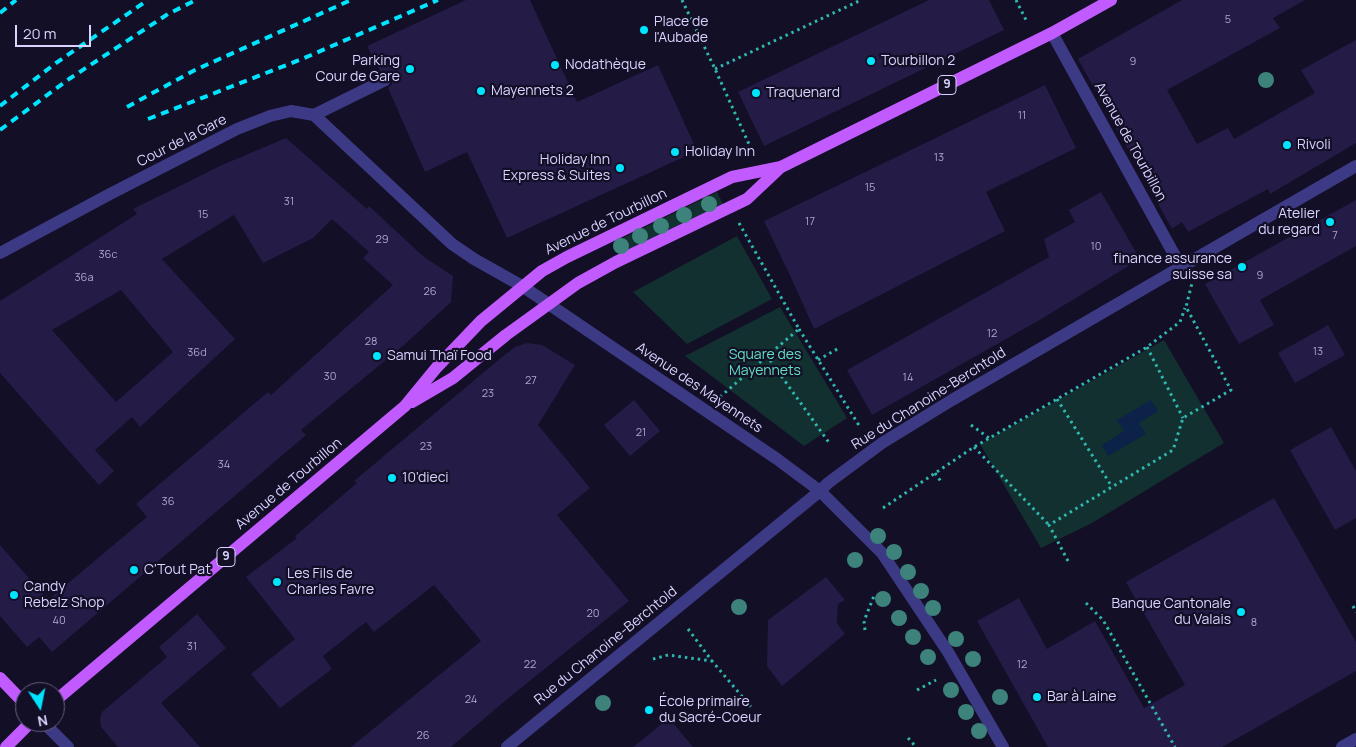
<!DOCTYPE html>
<html>
<head>
<meta charset="utf-8">
<style>
  body { margin:0 }
  #map { position:relative; width:1356px; height:747px; overflow:hidden; background:#130f26; font-family:Manrope,sans-serif }
  canvas { display:block }
  .north { position:absolute; left:15px; top:682px; width:50px; height:50px; box-sizing:border-box; background:#130f26; border:1px solid #625e7d; border-radius:50%; rotate:169deg; font-size:14px; font-weight:700; line-height:20px; text-align:center; color:#d9d4ff }
  .north::after { content:''; display:block; margin:auto; width:18px; height:22px; background:#00e5ff; clip-path:polygon(50% 0,100% 100%,50% 72%,0 100%) }
  .scale { position:absolute; left:15px; top:25px; width:76px; height:22px; box-sizing:border-box; border:2px solid #d9d4ff; border-top:0; padding-left:6px; font-size:15px; line-height:18px; white-space:nowrap; color:#d9d4ff; -webkit-text-stroke:4px #130f26; paint-order:stroke }
</style>
</head>
<body>
<div id="map">
<canvas width="1356" height="747"></canvas>
<div class="north">N</div>
<div class="scale">20 m</div>
</div>
<script>
const c = document.querySelector('canvas').getContext('2d');
c.lineJoin = 'round';
function fillPath(path, color) {
  c.fillStyle = color;
  c.fill(path, 'evenodd');
}
function toPath(rows) {
  const path = new Path2D();
  for (const r of rows) {
    path.moveTo(r[0], r[1]);
    for (let i = 2; i < r.length; i += 2) path.lineTo(r[i], r[i + 1]);
  }
  return path;
}
function strokePath(path, color, width, dash) {
  c.strokeStyle = color;
  c.lineWidth = width;
  c.lineCap = dash ? 'butt' : 'round';
  c.setLineDash(dash || []);
  c.stroke(path);
}
function write(font, color, halo, rows, align = 'center') {
  c.font = font + ' Manrope,sans-serif';
  c.lineWidth = 4.5;
  c.setLineDash([]);
  c.textBaseline = 'middle';
  c.strokeStyle = halo;
  c.fillStyle = color;
  for (const [text, x, y, turn = 0] of rows) {
    c.save();
    c.translate(x, y);
    c.rotate((+turn || 0) * Math.PI / 180);
    c.textAlign = isNaN(turn) ? turn : align;
    if (halo) c.strokeText(text, 0, 0);
    c.fillText(text, 0, 0);
    c.restore();
  }
}
const green = toPath([
  [717,192,723,204,619,254,613,243],
  [737,236,772,299,687,344,633,292],
  [780,307,847,418,804,446,685,356],
  [1164,340,1224,443,1092,523,1041,548,980,444]
]);
const water = toPath([
  [1151,400,1158,411,1139,423,1146,434,1108,456,1102,445,1124,431,1117,420]
]);
const building = toPath([
  [466,0,530,0,577,102,658,65,697,151,507,238,467,152,425,172,388,88,392,84,392,77,390,74,386,72,381,73,367,46],
  [929,0,989,0,1004,30,764,146,738,92],
  [1182,0,1305,0,1273,18,1280,28,1167,90,1197,144,1228,128,1234,139,1315,93,1301,70,1356,40,1356,143,1270,194,1268,189,1188,232,1182,222,1172,229,1078,59],
  [1045,85,1076,148,986,192,1005,231,814,329,794,284,764,221],
  [286,138,367,209,369,206,424,257,453,276,451,302,404,345,301,430,306,435,52,652,39,637,27,647,0,616,0,545,48,600,147,517,136,504,268,392,271,395,393,285,363,258,369,252,332,219,313,238,263,263,234,215,162,259,235,339,140,427,132,417,95,450,114,471,99,485,0,373,0,301,137,214,133,209,222,165],
  [121,290,173,352,116,402,52,330],
  [1101,192,1140,259,1043,318,872,415,847,370,1049,257,1044,239,1075,222,1069,210],
  [1356,200,1356,246,1260,300,1274,325,1239,344,1205,284],
  [1328,325,1345,355,1295,383,1278,353],
  [527,343,542,345,575,365,538,425,590,488,557,515,629,601,506,700,451,747,351,747,481,641,434,585,374,632,366,622,323,656,332,669,280,708,251,674,295,639,246,577,297,538,295,536,357,483,354,481,502,357,515,347],
  [634,400,660,431,630,456,604,425],
  [1331,427,1356,471,1356,518,1335,530,1290,450],
  [1274,498,1356,642,1356,671,1222,747,1048,747,977,621,1019,598,1047,649,1095,621,1144,708,1185,685,1126,582],
  [826,577,845,600,838,604,837,623,845,634,782,686,767,666,768,620],
  [197,614,226,648,161,703,200,747,118,747,101,727,100,719,102,712,167,657,159,647],
  [669,718,693,747,633,747]
]);
const path = toPath([
  [682,0,715,69,753,153],
  [1016,0,1026,20],
  [715,69,861,0],
  [739,223,799,329,767,356,830,444],
  [799,329,860,427],
  [1147,347,1183,418],
  [818,360,839,348],
  [720,397,767,356],
  [1057,399,1112,487],
  [971,425,989,438],
  [974,447,1049,525],
  [935,473,942,483],
  [883,508,974,447,1147,347,1180,322,1185,308],
  [1068,561,1049,525,1173,450,1183,418,1231,390,1186,307,1192,283],
  [1086,603,1103,620,1175,747],
  [1353,606,1356,612],
  [688,629,712,661,751,707],
  [865,630,864,621,874,596],
  [653,659,668,655,712,661],
  [917,690,936,680],
  [908,738,916,747]
]);
const minor = toPath([
  [1052,33,1181,267],
  [314,115,452,244,474,259,522,286,777,459,820,491,882,553,948,652,1003,747],
  [0,253,110,194,237,129,270,116,291,111,314,115,385,80],
  [43,722,68,747],
  [507,747,820,491,828,483,882,443,952,400,1181,267,1356,166],
  [1342,747,1356,739]
]);
const major = toPath([
  [412,402,453,378,506,335,578,283,616,262,747,199,781,167],
  [0,678,25,704],
  [55,701,405,406,437,367,481,321,542,271,567,257,732,177,781,167,1052,33,1111,0],
  [6,747,31,722]
]);
const rail = toPath([
  [0,13,16,0],
  [0,106,56,63,148,0],
  [127,107,195,70,351,0],
  [148,119,302,59,438,0],
  [0,130,69,79,168,14,196,0]
]);
const trees = [
  [1266,80],
  [709,204],
  [684,215],
  [661,226],
  [640,236],
  [621,246],
  [878,536],
  [894,552],
  [855,560],
  [908,572],
  [921,591],
  [883,599],
  [739,607],
  [933,608],
  [899,618],
  [913,637],
  [956,639],
  [928,657],
  [973,659],
  [951,690],
  [1000,697],
  [603,703],
  [966,712],
  [979,731]
];
const markers = [
  [644,30,5,"#00e5ff"],
  [871,61,5,"#00e5ff"],
  [555,65,5,"#00e5ff"],
  [410,69,5,"#00e5ff"],
  [481,91,5,"#00e5ff"],
  [756,93,5,"#00e5ff"],
  [1287,145,5,"#00e5ff"],
  [675,152,5,"#00e5ff"],
  [620,168,5,"#00e5ff"],
  [1330,222,5,"#00e5ff"],
  [1242,267,5,"#00e5ff"],
  [377,356,5,"#00e5ff"],
  [392,478,5,"#00e5ff"],
  [134,570,5,"#00e5ff"],
  [277,582,5,"#00e5ff"],
  [14,595,5,"#00e5ff"],
  [1241,612,5,"#00e5ff"],
  [1037,697,5,"#00e5ff"],
  [649,710,5,"#00e5ff"]
];
const numberNames = [
  ["5",1228,20],
  ["9",1133,62],
  ["11",1022,116],
  ["13",939,158],
  ["15",870,188],
  ["31",289,202],
  ["15",203,215],
  ["17",810,222],
  ["7",1335,236],
  ["29",382,240],
  ["10",1096,247],
  ["36c",108,255],
  ["9",1260,276],
  ["36a",84,278],
  ["26",430,292],
  ["12",992,334],
  ["28",371,342],
  ["13",1318,352],
  ["36d",197,353],
  ["30",330,377],
  ["14",908,378],
  ["27",531,381],
  ["23",488,394],
  ["21",641,433],
  ["23",426,447],
  ["34",224,465],
  ["36",168,502],
  ["20",593,614],
  ["40",59,621],
  ["8",1254,623],
  ["31",192,647],
  ["22",530,665],
  ["12",1022,665],
  ["24",471,700],
  ["26",423,736]
];
const shields = [
  [947,85,18],
  [226,557,18]
];
const shieldNames = [
  ["9",947,85],
  ["9",226,557]
];
const poiNames = [
  ["Place de",654,22],
  ["l'Aubade",654,38],
  ["Parking",400,61,"right"],
  ["Cour de Gare",400,77,"right"],
  ["Tourbillon 2",881,61],
  ["Nodathèque",565,65],
  ["Mayennets 2",491,91],
  ["Traquenard",766,93],
  ["Rivoli",1297,145],
  ["Holiday Inn",685,152],
  ["Holiday Inn",610,160,"right"],
  ["Express & Suites",610,176,"right"],
  ["Atelier",1320,214,"right"],
  ["du regard",1320,230,"right"],
  ["finance assurance",1232,259,"right"],
  ["suisse sa",1232,275,"right"],
  ["Samui Thaï Food",387,356],
  ["10'dieci",402,478],
  ["C'Tout Pat",144,570],
  ["Les Fils de",287,574],
  ["Charles Favre",287,590],
  ["Candy",24,587],
  ["Rebelz Shop",24,603],
  ["Banque Cantonale",1231,604,"right"],
  ["du Valais",1231,620,"right"],
  ["Bar à Laine",1047,697],
  ["École primaire",659,702],
  ["du Sacré-Coeur",659,718]
];
const streetNames = [
  ["Cour de la Gare",182,141,-27],
  ["Avenue de Tourbillon",1130,142,61],
  ["Avenue de Tourbillon",606,222,-26],
  ["Avenue des Mayennets",699,388,34],
  ["Rue du Chanoine-Berchtold",929,399,-32],
  ["Avenue de Tourbillon",289,484,-40],
  ["Rue du Chanoine-Berchtold",606,646,-39]
];
const parkNames = [
  ["Square des",765,355],
  ["Mayennets",765,371]
];
fillPath(green, '#12302f');
fillPath(water, '#0c2248');
fillPath(building, '#241b47');
strokePath(path, '#2fb8b0', 3, [2.5, 4]);
strokePath(minor, '#3d3a85', 12);
strokePath(major, '#c25bff', 12);
strokePath(rail, '#00e5ff', 4, [8, 6]);
c.fillStyle = '#3d827b';
for (const [x, y] of trees) {
  c.beginPath();
  c.arc(x, y, 8, 0, 2 * Math.PI);
  c.fill();
}
for (const [x, y, r, color] of markers) {
  const dot = new Path2D();
  dot.arc(x, y, r, 0, 2 * Math.PI);
  c.fillStyle = color;
  c.fill(dot);
  strokePath(dot, '#130f26', 2);
}
write('11px', '#aca6d1', null, numberNames);
for (const [x, y, w] of shields) {
  const box = new Path2D();
  box.roundRect(x - w / 2, y - 9.5, w, 19, 4);
  c.fillStyle = '#130f26';
  c.fill(box);
  strokePath(box, '#d9d4ff', 1);
}
write('bold 12px', '#d9d4ff', null, shieldNames);
write('14px', '#d9d4ff', '#130f26', poiNames, 'left');
write('14px', '#d9d4ff', '#130f26', streetNames);
write('14px', '#5fe0c0', '#130f26', parkNames);
</script>
</body>
</html>
